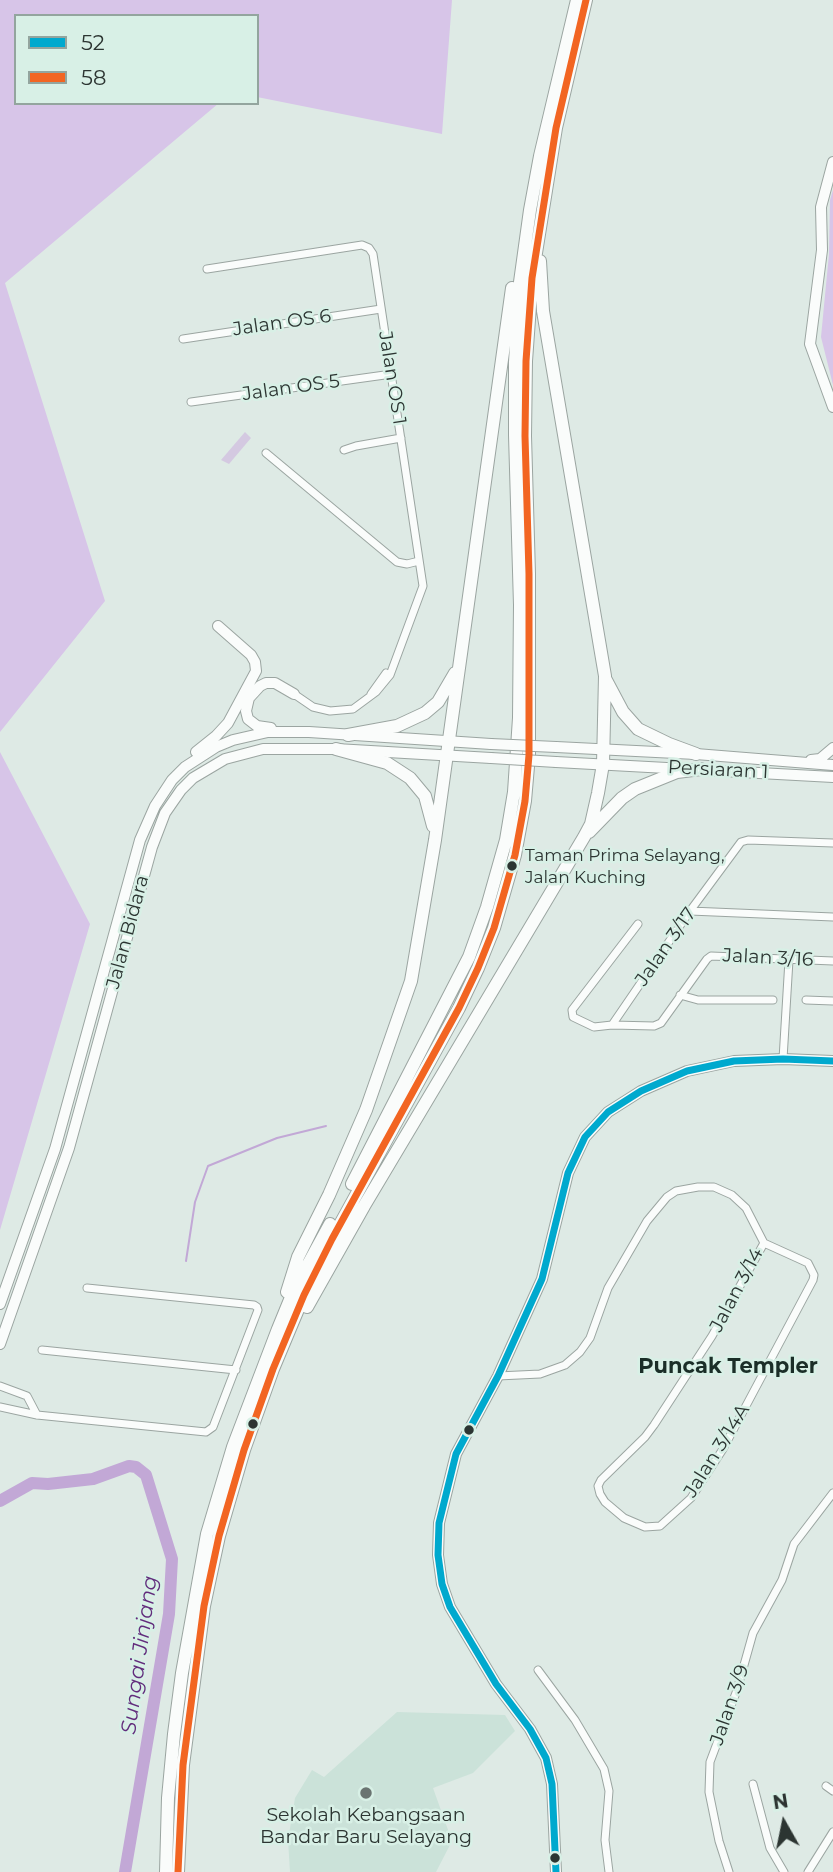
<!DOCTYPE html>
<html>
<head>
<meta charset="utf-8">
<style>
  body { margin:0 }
  #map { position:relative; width:833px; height:1872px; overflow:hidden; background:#deeae5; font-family:Montserrat,sans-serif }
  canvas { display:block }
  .legend { position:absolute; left:14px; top:14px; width:245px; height:91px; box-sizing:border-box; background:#d8f0e6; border:2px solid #93a59e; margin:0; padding:9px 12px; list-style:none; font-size:21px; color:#2c3532 }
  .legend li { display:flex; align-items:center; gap:14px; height:35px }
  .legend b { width:35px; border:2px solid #93a59e }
  .north { position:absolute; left:749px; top:1788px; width:70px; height:70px; -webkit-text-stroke:5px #d8f0e6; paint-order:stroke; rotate:351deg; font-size:19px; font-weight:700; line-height:28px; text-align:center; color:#2c3532 }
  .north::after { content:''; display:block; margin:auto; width:24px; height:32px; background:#2c3532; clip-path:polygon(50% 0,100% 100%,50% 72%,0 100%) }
</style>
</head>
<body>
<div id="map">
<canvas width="833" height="1872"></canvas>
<ul class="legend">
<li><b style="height:9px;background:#00a9ce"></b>52</li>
<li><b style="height:9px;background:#f26522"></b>58</li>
</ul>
<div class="north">N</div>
</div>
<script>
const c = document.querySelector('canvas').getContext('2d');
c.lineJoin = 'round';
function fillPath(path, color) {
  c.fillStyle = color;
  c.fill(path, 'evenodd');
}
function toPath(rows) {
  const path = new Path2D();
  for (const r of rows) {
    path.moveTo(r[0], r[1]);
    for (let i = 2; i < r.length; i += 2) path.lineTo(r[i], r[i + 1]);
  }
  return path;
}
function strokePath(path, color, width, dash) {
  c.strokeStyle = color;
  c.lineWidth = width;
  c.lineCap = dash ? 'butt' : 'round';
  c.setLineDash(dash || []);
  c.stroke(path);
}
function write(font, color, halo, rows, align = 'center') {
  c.font = font + ' Montserrat,sans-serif';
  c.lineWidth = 5;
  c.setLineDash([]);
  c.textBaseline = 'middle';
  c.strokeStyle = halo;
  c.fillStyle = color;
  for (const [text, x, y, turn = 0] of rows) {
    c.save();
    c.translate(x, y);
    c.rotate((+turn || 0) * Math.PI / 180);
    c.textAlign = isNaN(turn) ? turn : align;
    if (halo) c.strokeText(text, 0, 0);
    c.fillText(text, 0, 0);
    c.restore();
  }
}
const built = toPath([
  [397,1712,505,1715,515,1731,473,1773,433,1788,452,1841,436,1872,290,1872,288,1840,295,1798,312,1770,324,1777]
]);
const green = toPath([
  [245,432,251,438,229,464,221,460]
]);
const forest = toPath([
  [0,0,452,0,442,134,257,97,257,16,16,16,16,103,219,103,5,283,105,601,0,732],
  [833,190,833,385,821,337,829,254,830,200],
  [0,752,90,924,0,1230]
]);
const stream = toPath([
  [186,1261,195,1202,208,1166,277,1138,326,1126]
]);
const river = toPath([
  [0,1501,32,1483,48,1484,93,1479,129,1466,136,1467,146,1475,172,1559,169,1614,125,1872]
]);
const street = toPath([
  [207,269,362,245,369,248,373,254,423,586,390,675,376,692,353,709,330,711,313,707,294,694],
  [183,339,381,309],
  [191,402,392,374],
  [344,450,356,446,401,438],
  [266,453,397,562,407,564,419,561],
  [371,694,386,673],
  [690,911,833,917],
  [638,924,572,1010,573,1017,594,1027,612,1025,654,1026,661,1023,707,959,711,956,833,961],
  [680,995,698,1000,773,1000],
  [806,1000,833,1001],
  [612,1025,690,911,741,842,748,840,833,843],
  [783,1059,789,960],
  [764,1243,808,1263,814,1275,813,1280,723,1449,691,1498,660,1526,645,1527,624,1518,605,1502,600,1494,598,1486,601,1480,645,1437,654,1425,712,1336,764,1243],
  [42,1350,236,1370],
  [498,1376,540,1374,565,1365,580,1352,590,1338,608,1288,647,1221,667,1197,676,1191,698,1187,714,1187,732,1195,746,1208,764,1243],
  [0,1386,27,1396,37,1415],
  [0,1407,37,1415,206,1432,213,1427,258,1310,257,1307,254,1305,87,1288],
  [538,1670,575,1720,604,1769,609,1791,605,1840,609,1872],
  [753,1784,770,1848,784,1872],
  [826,1786,833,1791],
  [729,1872,719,1841,709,1792,710,1762,737,1690,753,1633,782,1580,794,1544,833,1493],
  [808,1872,833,1832]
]);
const secondary = toPath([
  [833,162,821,207,822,250,810,344,833,407],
  [271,728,257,726,248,719,246,711,249,698,260,686,266,683,275,683,294,694],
  [556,747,696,754,833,765],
  [196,752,216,736,228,723,256,671,255,662,251,655,218,626],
  [811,760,820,759,833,748],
  [556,762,833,777],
  [0,1304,55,1149,140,840,155,806,172,780,185,767,216,747,233,740,268,732,309,732,491,744],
  [0,1344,69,1148,152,847,165,813,181,790,193,778,225,759,263,749,336,749,491,758],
  [556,1872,552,1784,546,1758,530,1729,496,1684,450,1607,442,1584,438,1555,439,1523,456,1454,498,1376,542,1279,568,1173,585,1137,608,1112,641,1091,687,1071,734,1061,783,1059,833,1061]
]);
const highway = toPath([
  [606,680,623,712,638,729,669,744,696,754],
  [348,735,397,726,425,713,438,702,455,673],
  [336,749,387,763,410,778,425,796,433,826],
  [589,832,622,798,635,789,677,772,701,769],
  [352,1184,469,957,487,907,506,840,514,792,519,718,520,605,515,435,515,362,520,282,530,210,540,156,577,0],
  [287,1292,298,1257,329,1195,366,1110,411,981,435,840,512,288],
  [307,1307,364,1206,584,837,591,824,598,793,603,764,605,676,543,311,540,261],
  [166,1872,168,1798,174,1734,182,1673,207,1534,233,1447,278,1329,294,1290,330,1224],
  [178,1872,183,1765,204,1606,219,1536,244,1450,273,1369,304,1295,332,1239,459,1008,478,968,494,928,515,855,525,801,529,755,529,574,525,436,526,361,532,278,556,128,586,0]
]);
const secondaryBridge = toPath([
  [491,744,556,747],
  [491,758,556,762]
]);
const bus1 = toPath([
  [556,1872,552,1784,546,1758,530,1729,496,1684,450,1607,442,1584,438,1555,439,1523,456,1454,498,1376,542,1279,568,1173,585,1137,608,1112,641,1091,687,1071,734,1061,783,1059,833,1061]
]);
const bus2 = toPath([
  [178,1872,183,1765,204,1606,219,1536,244,1450,273,1369,304,1295,332,1239,459,1008,478,968,494,928,515,855,525,801,529,755,529,574,525,436,526,361,532,278,556,128,586,0]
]);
const markers = [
  [512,866,6,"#2c3532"],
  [253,1424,6,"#2c3532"],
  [469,1430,6,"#2c3532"],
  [366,1793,7,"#6a7471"],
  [555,1858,6,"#2c3532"]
];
const busNames = [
  ["Taman Prima Selayang,",525,856],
  ["Jalan Kuching",525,878]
];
const streetNames = [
  ["Jalan OS 6",282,323,-8],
  ["Jalan OS 1",392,378,81],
  ["Jalan OS 5",291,388,-8],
  ["Persiaran 1",718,770,3],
  ["Jalan Bidara",128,932,-75],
  ["Jalan 3/17",666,947,-55],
  ["Jalan 3/16",768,958,3],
  ["Jalan 3/14",737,1290,-62],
  ["Jalan 3/14A",717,1451,-58],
  ["Jalan 3/9",730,1705,-71]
];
const poiNames = [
  ["Sekolah Kebangsaan",366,1815],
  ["Bandar Baru Selayang",366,1837]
];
const neighbourhoodNames = [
  ["Puncak Templer",728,1367]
];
const waterNames = [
  ["Sungai Jinjang",140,1655,-82]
];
fillPath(built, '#cbe2d9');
fillPath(green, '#d4c9e1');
fillPath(forest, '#d7c5e8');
strokePath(stream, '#c2a8d6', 2);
strokePath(river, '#c2a8d6', 12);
strokePath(street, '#9ba5a1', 9);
strokePath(secondary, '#9ba5a1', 12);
strokePath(highway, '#9ba5a1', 14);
strokePath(street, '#fafcfb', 7);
strokePath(secondary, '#fafcfb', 10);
strokePath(highway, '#fafcfb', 12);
strokePath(secondaryBridge, '#9ba5a1', 12, []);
strokePath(secondaryBridge, '#fafcfb', 10);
strokePath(bus1, '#00a9ce', 7);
strokePath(bus2, '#f26522', 7);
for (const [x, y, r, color] of markers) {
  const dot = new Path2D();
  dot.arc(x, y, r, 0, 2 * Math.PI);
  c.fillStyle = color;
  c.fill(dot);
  strokePath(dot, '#d8f0e6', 2.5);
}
write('17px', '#2c3532', '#d8f0e6', busNames, 'left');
write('19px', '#2c3532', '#d8f0e6', streetNames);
write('19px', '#2c3532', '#d8f0e6', poiNames);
write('bold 21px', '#1b2e28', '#d8f0e6', neighbourhoodNames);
write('italic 21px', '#622c7c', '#d8f0e6', waterNames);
</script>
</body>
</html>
